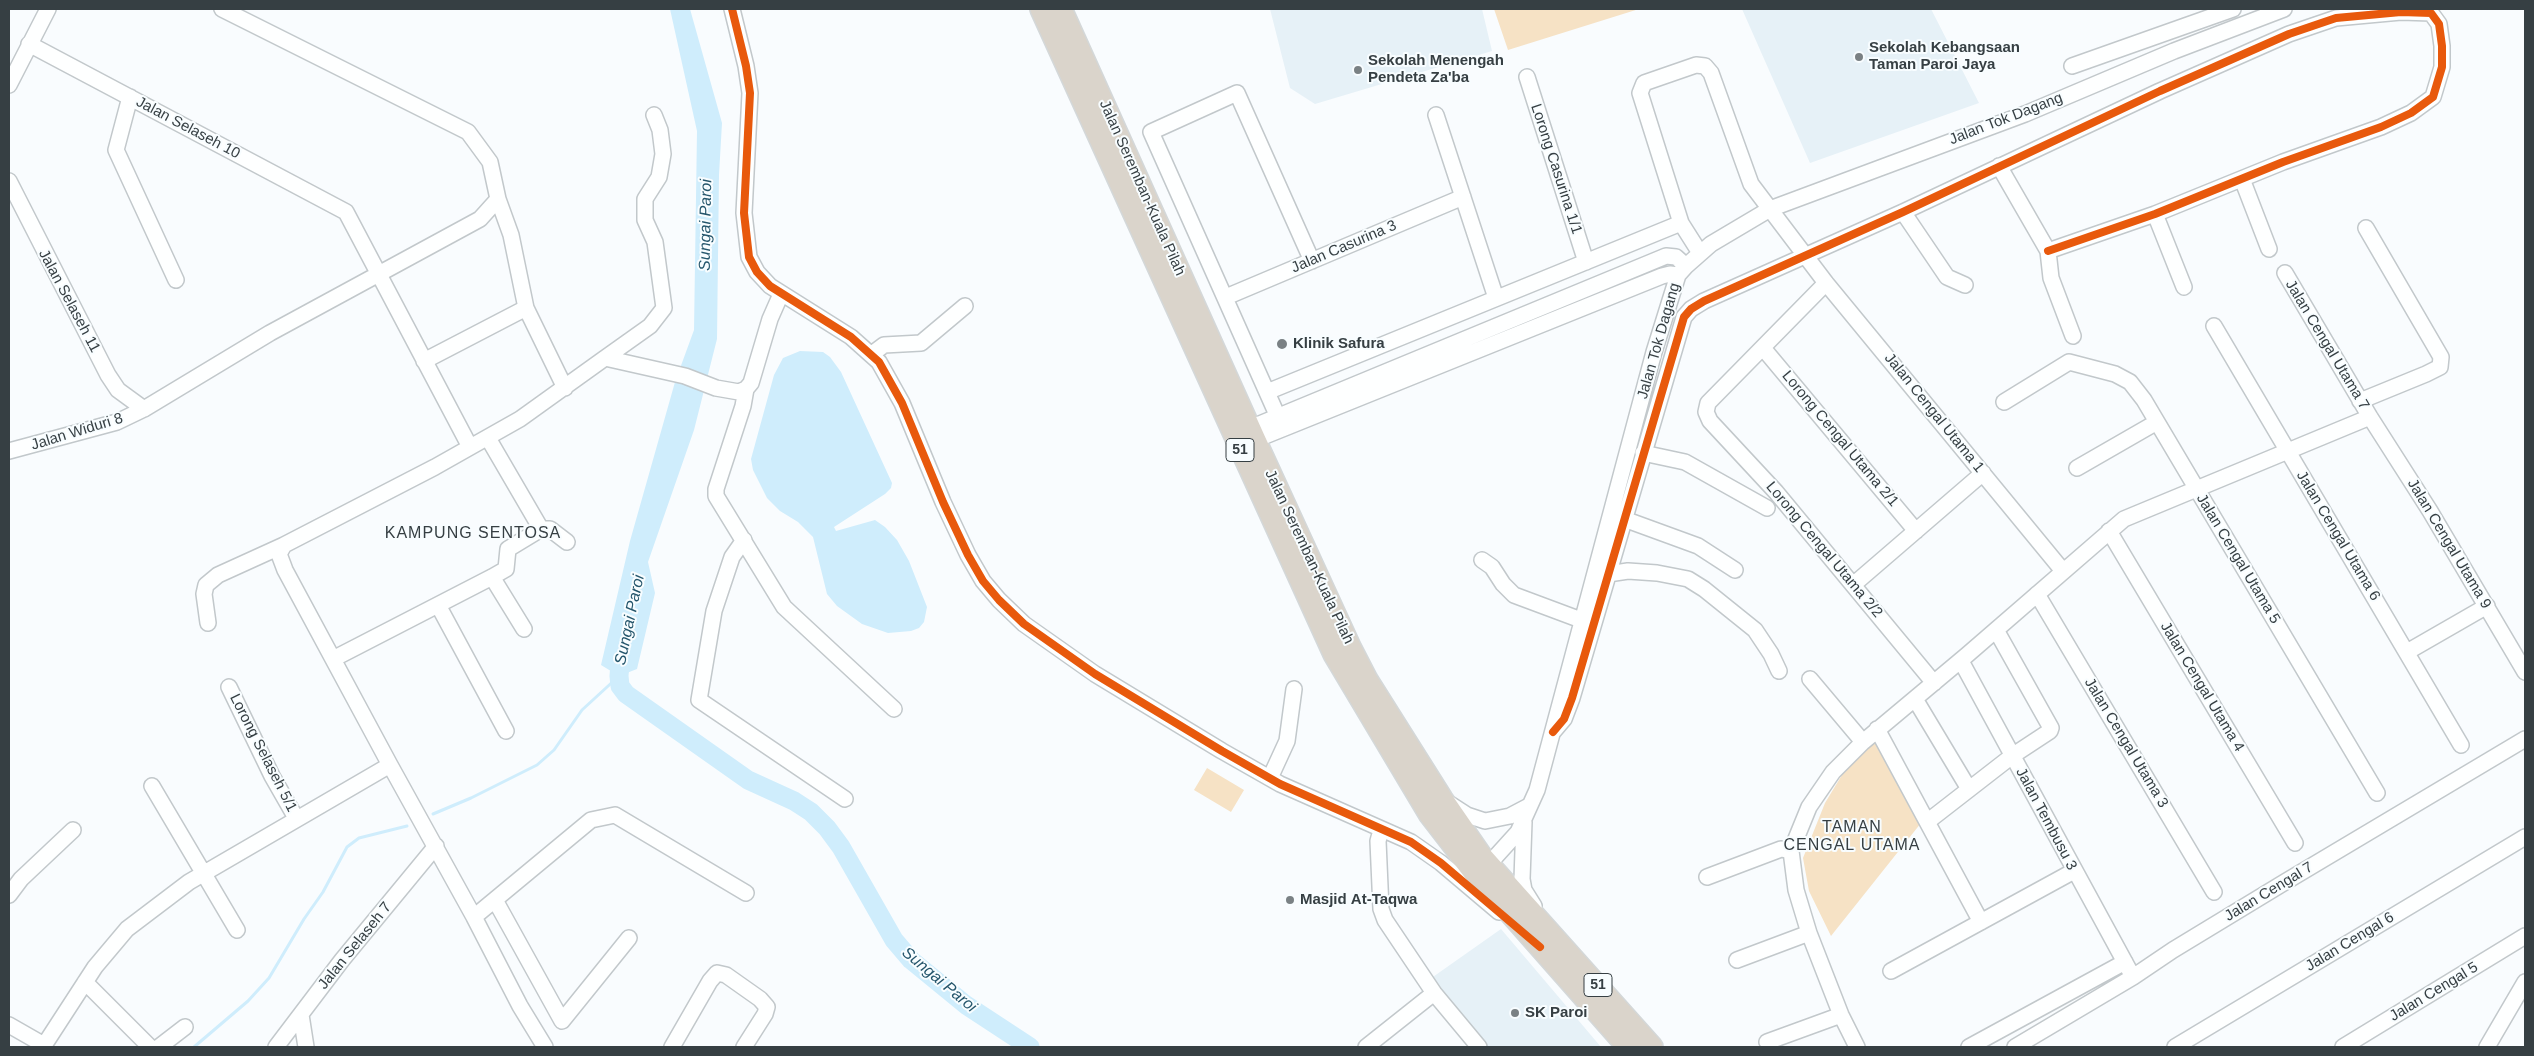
<!DOCTYPE html>
<html>
<head>
<meta charset="utf-8">
<style>
  body { margin:0 }
  #map { position:relative; width:2534px; height:1056px; overflow:hidden; background:#f9fcfe; font-family:Helvetica,sans-serif }
  canvas { display:block }
  .frame { position:absolute; inset:0; border:10px solid #363f43; pointer-events:none }
</style>
</head>
<body>
<div id="map">
<canvas width="2534" height="1056"></canvas>
<div class="frame"></div>
</div>
<script>
const c = document.querySelector('canvas').getContext('2d');
c.lineJoin = 'round';
function fillPath(path, color) {
  c.fillStyle = color;
  c.fill(path, 'evenodd');
}
function toPath(rows) {
  const path = new Path2D();
  for (const r of rows) {
    path.moveTo(r[0], r[1]);
    for (let i = 2; i < r.length; i += 2) path.lineTo(r[i], r[i + 1]);
  }
  return path;
}
function strokePath(path, color, width, dash) {
  c.strokeStyle = color;
  c.lineWidth = width;
  c.lineCap = dash ? 'butt' : 'round';
  c.setLineDash(dash || []);
  c.stroke(path);
}
function write(font, color, halo, rows, align = 'center') {
  c.font = font + ' Helvetica,sans-serif';
  c.lineWidth = 4;
  c.setLineDash([]);
  c.textBaseline = 'middle';
  c.strokeStyle = halo;
  c.fillStyle = color;
  for (const [text, x, y, turn = 0] of rows) {
    c.save();
    c.translate(x, y);
    c.rotate((+turn || 0) * Math.PI / 180);
    c.textAlign = isNaN(turn) ? turn : align;
    if (halo) c.strokeText(text, 0, 0);
    c.fillText(text, 0, 0);
    c.restore();
  }
}
const built = toPath([
  [1270,9,1482,9,1492,51,1315,104,1290,88],
  [1742,9,1931,9,1979,103,1810,163],
  [1501,929,1601,1047,1485,1047,1430,979]
]);
const green = toPath([
  [1494,9,1639,9,1508,50],
  [1877,740,1921,823,1831,936,1809,891,1803,858,1825,803,1848,765],
  [1207,768,1244,790,1231,812,1194,790]
]);
const water = toPath([
  [670,9,690,9,722,123,719,175,717,339,694,430,648,562,655,593,637,669,619,676,601,665,630,541,675,382,694,330,697,131],
  [800,351,823,352,830,357,841,372,892,483,891,488,885,494,834,527,836,531,875,520,885,527,897,540,909,561,927,607,924,622,919,628,911,631,888,633,862,624,837,606,827,594,813,537,798,522,780,511,767,498,753,470,751,459,774,375,783,358]
]);
const stream = toPath([
  [433,814,471,798,537,765,554,750,582,710,619,676],
  [194,1047,248,1001,269,978,304,919,323,892,347,847,359,838,407,826]
]);
const river = toPath([
  [621,650,619,676,620,686,626,694,748,780,794,801,811,812,827,828,841,847,894,940,911,960,966,1005,1030,1047]
]);
const minor = toPath([
  [222,9,468,132,490,162,498,199,511,235,526,308,565,388],
  [732,9,746,66,750,93,744,213,749,257,757,272,770,286,851,337,879,362,902,403,943,502,968,555,983,581,999,600,1024,624,1095,674,1222,751,1280,784,1411,842,1441,863,1499,912],
  [29,44,346,212,470,447],
  [2072,66,2233,9],
  [1527,77,1586,262],
  [9,85,48,9],
  [130,97,116,150,176,280],
  [1436,115,1496,298],
  [1999,166,2048,251,2051,278,2073,336],
  [2242,179,2269,249],
  [9,181,108,375,118,390,144,409],
  [1903,212,1947,277,1965,285],
  [2155,214,2184,287],
  [1700,253,1681,223,1640,93,1644,83,1696,65,1705,66,1711,73,1751,184,1826,283,2063,571],
  [2285,273,2370,417,2430,511,2525,672],
  [1826,283,1708,403,1706,412,1710,421,1776,492,1934,683],
  [1226,297,1463,197],
  [2214,326,2461,745],
  [1763,348,1916,531],
  [872,354,884,345,921,343,965,306],
  [605,358,650,326,664,308,655,242,645,220,645,199,659,177,663,154,660,130,654,115],
  [424,361,526,308],
  [746,389,743,406,716,489,716,496,784,607,894,709],
  [1267,392,1681,223],
  [2360,401,2426,374,2440,367,2441,357,2366,228],
  [2004,402,2069,362,2115,374,2130,382,2144,400,2377,793],
  [1278,417,1151,132,1237,93,1312,261],
  [1250,428,1666,256,1676,257,1686,266],
  [488,438,541,529],
  [1255,440,1662,276,1670,274,1678,275],
  [9,451,117,422,144,409,270,333,480,219,498,199],
  [1643,453,1685,462,1767,508],
  [2077,468,2157,422],
  [1624,519,1698,546,1735,570],
  [2109,531,2295,843],
  [744,540,732,557,714,611,699,700,845,799],
  [1482,560,1492,567,1503,584,1514,595,1581,620],
  [1608,574,1628,571,1657,573,1688,579,1704,589,1755,630,1771,654,1779,671],
  [492,577,524,629],
  [1853,585,1983,473],
  [2037,594,2214,892],
  [438,605,506,731],
  [208,623,204,594,206,585,218,575,284,545],
  [2407,652,2487,606],
  [333,659,492,577,506,569,508,549,541,529,550,529,567,542],
  [1961,661,2133,977],
  [1810,679,1863,742],
  [229,687,272,776,296,818],
  [1915,699,1969,789],
  [1877,729,1981,922],
  [1553,732,1564,719,1572,698,1684,317,1691,309,1704,301,1903,212,2160,91,2289,34,2336,18,2401,12,2431,13,2439,24,2442,46,2442,67,2433,97,2411,113,2381,127,2283,162,2155,214,2048,251],
  [1270,778,1287,741,1294,689],
  [152,786,237,930],
  [1450,804,1467,815,1485,821,1510,816,1529,806],
  [1524,822,1522,879,1524,890,1534,906],
  [1927,822,2012,756,2050,731,2051,728,1996,630],
  [1381,830,1378,841,1381,909,1385,920,1434,993,1479,1047],
  [1480,869,1489,864,1518,832,1537,790,1654,352,1678,275,1686,266,1711,244,1770,209,2025,114,2174,51,2284,9],
  [1707,877,1781,849,1791,851],
  [9,895,21,879,73,830],
  [495,900,562,1021,629,938],
  [474,917,591,820,615,815,746,893],
  [1737,960,1809,933],
  [1891,971,2074,871],
  [85,982,150,1047],
  [301,1015,306,1047],
  [9,1025,44,1045],
  [1767,1042,1841,1015],
  [43,1047,95,967,127,929,189,882,390,765],
  [159,1047,185,1027],
  [276,1047,342,960,436,846],
  [545,1047,520,1006,474,917,390,765,285,570,279,554,284,545,435,467,520,419,605,358,685,376,716,388,739,392,746,389,751,383,770,319,781,294],
  [672,1047,710,981,717,973,726,975,760,999,767,1007,765,1014,744,1047],
  [1366,1047,1434,993],
  [1857,1047,1841,1015,1809,933,1796,890,1791,851,1809,807,1833,772,1863,742,1967,655,2124,519,2370,417],
  [1969,1047,2125,962],
  [2015,1047,2133,977,2173,950,2285,882,2525,739],
  [2175,1047,2525,837],
  [2343,1047,2525,936],
  [2487,1047,2525,982]
]);
const highway = toPath([
  [1041,9,1334,654,1430,815,1474,872,1628,1047],
  [1061,9,1255,440,1350,647,1367,680,1442,799,1482,857,1652,1047]
]);
const cycleway = toPath([
  [732,9,746,66,750,93,744,213,749,257,757,272,770,286,851,337,879,362,902,403,943,502,968,555,983,581,999,600,1024,624,1095,674,1222,751,1280,784,1411,842,1441,863,1540,947],
  [1553,732,1564,719,1572,698,1684,317,1691,309,1704,301,1903,212,2160,91,2289,34,2336,18,2401,12,2431,13,2439,24,2442,46,2442,67,2433,97,2411,113,2381,127,2283,162,2155,214,2048,251]
]);
const markers = [
  [1859,57,5,"#7a8184"],
  [1358,70,5,"#7a8184"],
  [1282,344,6,"#7a8184"],
  [1290,900,5,"#7a8184"],
  [1515,1013,5,"#7a8184"]
];
const shields = [
  [1240,450,28],
  [1598,985,28]
];
const shieldNames = [
  ["51",1240,450],
  ["51",1598,985]
];
const poiNames = [
  ["Sekolah Kebangsaan",1869,48],
  ["Taman Paroi Jaya",1869,65],
  ["Sekolah Menengah",1368,61],
  ["Pendeta Za'ba",1368,78],
  ["Klinik Safura",1293,344],
  ["Masjid At-Taqwa",1300,900],
  ["SK Paroi",1525,1013]
];
const streetNames = [
  ["Jalan Tok Dagang",2006,119,-21],
  ["Jalan Selaseh 10",188,128,28],
  ["Lorong Casurina 1/1",1556,169,72],
  ["Jalan Seremban-Kuala Pilah",1142,188,66],
  ["Jalan Casurina 3",1344,247,-23],
  ["Jalan Selaseh 11",69,301,62],
  ["Jalan Tok Dagang",1659,341,-74],
  ["Jalan Cengal Utama 7",2327,345,59],
  ["Jalan Cengal Utama 1",1934,413,51],
  ["Jalan Widuri 8",77,432,-17],
  ["Lorong Cengal Utama 2/1",1840,439,50],
  ["Jalan Cengal Utama 6",2338,536,59],
  ["Jalan Cengal Utama 9",2449,544,59],
  ["Lorong Cengal Utama 2/2",1824,550,50],
  ["Jalan Seremban-Kuala Pilah",1309,557,65],
  ["Jalan Cengal Utama 5",2238,559,59],
  ["Jalan Cengal Utama 4",2202,687,59],
  ["Jalan Cengal Utama 3",2126,743,59],
  ["Lorong Selaseh 5/1",263,753,63],
  ["Jalan Tembusu 3",2046,819,62],
  ["Jalan Cengal 7",2269,892,-31],
  ["Jalan Cengal 6",2350,942,-31],
  ["Jalan Selaseh 7",355,946,-51],
  ["Jalan Cengal 5",2434,992,-31]
];
const waterNames = [
  ["Sungai Paroi",706,225,-89],
  ["Sungai Paroi",630,620,-78],
  ["Sungai Paroi",939,980,40]
];
const neighbourhoodNames = [
  ["KAMPUNG SENTOSA",473,534],
  ["TAMAN",1852,828],
  ["CENGAL UTAMA",1852,846]
];
fillPath(built, '#e6f1f7');
fillPath(green, '#f6e2c5');
fillPath(water, '#cfedfc');
strokePath(stream, '#cfedfc', 3);
strokePath(river, '#cfedfc', 19);
strokePath(minor, '#c2c8cb', 18);
strokePath(highway, '#d4d8d9', 24);
strokePath(minor, '#feffff', 15);
strokePath(highway, '#dad4cb', 21);
strokePath(cycleway, '#e8590c', 8);
for (const [x, y, r, color] of markers) {
  const dot = new Path2D();
  dot.arc(x, y, r, 0, 2 * Math.PI);
  c.fillStyle = color;
  c.fill(dot);
  strokePath(dot, '#f8fdff', 2);
}
for (const [x, y, w] of shields) {
  const box = new Path2D();
  box.roundRect(x - w / 2, y - 11.5, w, 23, 4);
  c.fillStyle = '#f8fdff';
  c.fill(box);
  strokePath(box, '#363f43', 1);
}
write('bold 14px', '#363f43', null, shieldNames);
write('bold 15px', '#363f43', '#f8fdff', poiNames, 'left');
write('15px', '#363f43', '#f8fdff', streetNames);
write('italic 16px', '#25566c', '#f8fdff', waterNames);
c.letterSpacing = '1px';
write('16px', '#363f43', '#f8fdff', neighbourhoodNames);
c.letterSpacing = '0px';
</script>
</body>
</html>
